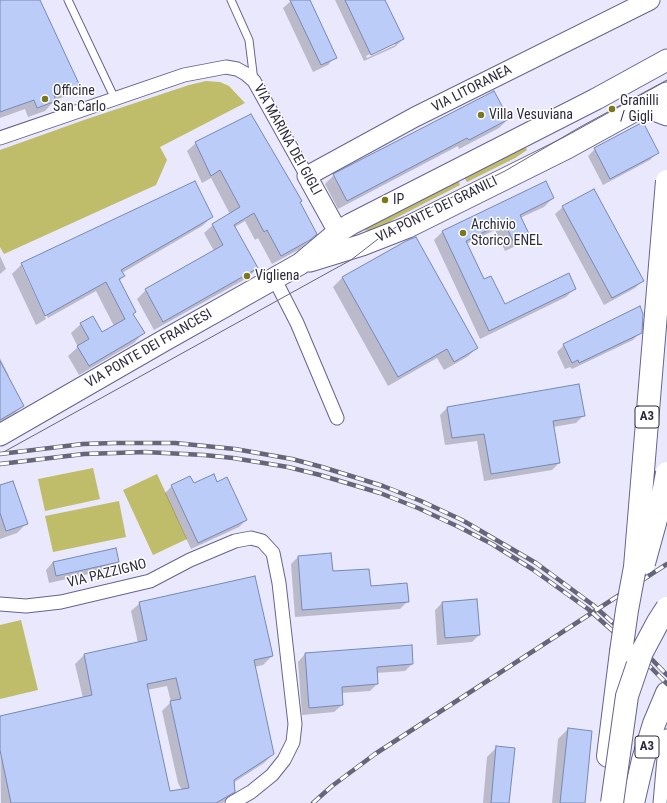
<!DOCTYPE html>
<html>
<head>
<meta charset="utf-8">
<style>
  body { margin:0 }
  canvas { display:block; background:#e9e8fc }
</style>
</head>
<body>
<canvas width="667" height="803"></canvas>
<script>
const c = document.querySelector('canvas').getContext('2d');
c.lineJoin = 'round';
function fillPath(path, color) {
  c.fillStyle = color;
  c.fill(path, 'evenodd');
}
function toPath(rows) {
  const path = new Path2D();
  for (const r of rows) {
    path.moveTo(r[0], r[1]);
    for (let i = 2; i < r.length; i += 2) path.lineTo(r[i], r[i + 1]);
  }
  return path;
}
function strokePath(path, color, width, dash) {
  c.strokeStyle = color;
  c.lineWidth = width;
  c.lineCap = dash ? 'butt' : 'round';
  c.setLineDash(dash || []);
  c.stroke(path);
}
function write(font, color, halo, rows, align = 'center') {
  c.font = font + ' "Roboto Condensed",sans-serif';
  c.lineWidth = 3;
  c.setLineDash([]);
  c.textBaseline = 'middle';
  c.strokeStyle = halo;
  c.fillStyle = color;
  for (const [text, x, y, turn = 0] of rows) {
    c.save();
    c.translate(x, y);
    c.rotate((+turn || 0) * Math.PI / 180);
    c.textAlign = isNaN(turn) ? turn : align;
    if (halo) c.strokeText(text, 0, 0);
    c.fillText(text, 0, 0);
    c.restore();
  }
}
const green = toPath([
  [206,81,220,82,229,86,245,103,160,147,167,160,156,185,4,254,0,247,0,150,84,120,189,85],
  [525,146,527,150,515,158,467,182,464,177],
  [458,179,460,185,394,219,378,230,369,231,358,229],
  [93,468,100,499,45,511,38,479],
  [157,474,187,539,153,555,123,490],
  [119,501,126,537,53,552,45,516],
  [21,620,38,690,0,699,0,625]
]);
const shadow = toPath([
  [0,0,39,0,79,86,69,95,55,100,45,111,28,117,25,109,0,118],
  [292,0,309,0,335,57,328,65,313,72,283,8],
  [335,0,384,0,403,39,395,47,364,61],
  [395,42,395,45,367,58,366,56],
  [508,119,499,128,459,149,458,146,338,209,325,184,334,175],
  [196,143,299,202,316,234,300,249,272,264,258,238,255,240,245,221,235,227,257,268,249,277,154,330,137,299,146,290,214,251,204,233,213,225,230,214,211,178,202,183,187,151],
  [595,149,657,153,650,160,603,185,588,156],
  [553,198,544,207,520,218,529,236,520,244,505,251,495,230,466,244,484,281,504,306,575,288,566,297,480,339,434,240,443,231],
  [563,207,642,281,635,288,604,305,555,214],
  [212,217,202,226,122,273,124,276,119,281,132,314,143,333,134,343,79,375,68,356,78,347,71,333,81,324,102,333,114,326,96,291,48,318,24,267,22,267,46,319,36,325,12,274,22,264],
  [0,256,6,269,0,274],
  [343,277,477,348,467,357,444,370,437,358,388,386,333,287],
  [641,332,633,340,572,369,570,367,565,369,557,352,564,345],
  [0,358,9,376,8,378,22,406,15,413,0,422],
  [447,408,583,416,576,423,553,427,559,463,552,470,484,481,477,441,445,445,440,415],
  [217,483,246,520,239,527,191,549,165,493,172,486],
  [0,487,27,523,17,533,0,539],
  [330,554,332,572,408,601,400,609,295,617,291,564,298,557],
  [53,562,118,562,111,569,49,583,46,570],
  [140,603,272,656,263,665,254,667,273,754,264,763,233,783,234,791,223,803,1,803,0,717,83,698,75,664,84,655,138,643,131,611],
  [167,686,171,702,162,711,178,783,182,790,169,792,147,690],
  [442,603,479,635,472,642,437,645,435,610],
  [305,654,412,664,405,671,376,673,377,684,370,691,341,693,342,705,334,712,302,715,298,662],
  [568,729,584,803,552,803,558,739],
  [497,747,508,803,483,803,487,757]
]);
const building = toPath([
  [0,0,40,0,80,86,54,95,56,101,37,108,34,100,0,112,0,0],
  [290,0,310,0,337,58,321,65,290,0],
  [345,0,385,0,404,39,371,55,345,0],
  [494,91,509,119,469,140,467,138,347,201,333,174,494,91],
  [251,114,302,201,300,202,317,234,310,240,281,256,267,230,264,232,254,213,234,225,258,268,163,322,145,289,223,245,212,224,240,207,220,170,211,176,195,142,251,114],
  [643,122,659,153,610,179,594,148,643,122],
  [195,181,213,217,121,270,125,276,119,279,136,312,133,314,145,333,89,366,77,346,89,339,80,323,93,316,102,332,125,319,106,282,45,316,21,263,195,181],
  [546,181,554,198,520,215,530,236,514,243,504,222,466,241,484,279,491,276,505,304,569,273,576,289,489,331,442,231,546,181],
  [594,189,644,281,612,298,562,206,594,189],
  [416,237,478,348,454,362,447,349,398,377,342,277,406,241,416,237],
  [640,306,643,314,642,333,579,363,578,360,572,363,563,344,640,306],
  [0,361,24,406,0,420,0,361],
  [579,384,585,416,553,421,560,463,491,474,484,434,452,438,447,407,579,384],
  [214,474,217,482,227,477,247,520,198,543,171,485,190,476,194,483,214,474],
  [13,481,28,524,6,531,0,513,0,485,13,481],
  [116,548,119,562,56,576,53,562,116,548],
  [331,553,333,571,369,569,371,586,407,583,409,602,302,610,298,556,331,553],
  [255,576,273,656,254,660,274,754,234,780,235,792,216,803,11,803,0,750,0,716,92,695,84,654,147,640,139,602,255,576],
  [176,678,181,699,170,701,189,788,170,791,147,684,176,678],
  [477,599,480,635,445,638,442,602,477,599],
  [412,645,413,664,377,667,378,684,342,687,343,705,309,708,305,653,412,645],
  [568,728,592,731,585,803,560,803,568,728],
  [496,746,515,748,509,803,491,803,496,746]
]);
const service = toPath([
  [68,0,115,99],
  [231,0,249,40,254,81]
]);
const minor = toPath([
  [0,138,184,75,226,67,237,69,246,74,254,81,307,176],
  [274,278,297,323,337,418],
  [0,604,26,606,61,602,150,581,190,560,235,541,251,538,262,541,273,553,279,583,295,724,293,742,284,760,272,775,251,792,232,803],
  [660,803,666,736]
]);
const secondary = toPath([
  [338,232,307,176,415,117,650,0]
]);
const primary = toPath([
  [636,110,654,110,667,115],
  [310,261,362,245,408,227,567,148,667,93],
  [0,435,165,340,300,264,338,232,351,224,596,99,667,60]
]);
const motorway = toPath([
  [608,756,621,652],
  [633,803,643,760,654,724,667,693]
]);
const tram = toPath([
  [0,454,329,272,351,260,378,239,408,219,505,171,582,126,667,80]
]);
const rail = toPath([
  [0,454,83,444,114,443,175,443,235,449,292,459,322,467,383,486,421,501,462,520,536,563,593,605,636,643,667,675],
  [0,464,84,454,145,452,204,455,233,458,288,467,320,475,380,493,418,508,459,527,492,544,532,569,588,609,633,649,667,684],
  [313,803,332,786,375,754,667,564]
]);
const motorwayBridge = toPath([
  [644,563,663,494,667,473],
  [621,652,627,610,635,567,667,181],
  [612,803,627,696,642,652,658,622,667,608]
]);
const markers = [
  [45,99,4,"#7b771d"],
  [612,109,4,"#7b771d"],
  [481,115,4,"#7b771d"],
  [385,200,4,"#7b771d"],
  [463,233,4,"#7b771d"],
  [247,276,4,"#7b771d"]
];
const shields = [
  [647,417,24],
  [647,747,24]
];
const shieldNames = [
  ["A3",647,417],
  ["A3",647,747]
];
const streetNames = [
  ["VIA LITORANEA",472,89,-27],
  ["VIA MARINA DEI GIGLI",287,140,61],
  ["VIA PONTE DEI GRANILI",437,210,-26],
  ["VIA PONTE DEI FRANCESI",149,349,-30],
  ["VIA PAZZIGNO",107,574,-14]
];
const poiNames = [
  ["Officine",53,91],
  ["San Carlo",53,107],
  ["Granilli",620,101],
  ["/ Gigli",620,117],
  ["Villa Vesuviana",489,115],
  ["IP",393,200],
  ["Archivio",471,225],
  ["Storico ENEL",471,241],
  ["Vigliena",255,276]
];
fillPath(green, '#bfbd6a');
fillPath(shadow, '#0003');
fillPath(building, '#baccf7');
strokePath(building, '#7789b4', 1);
strokePath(service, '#66638f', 9);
strokePath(minor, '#66638f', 15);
strokePath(secondary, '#66638f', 21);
strokePath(primary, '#66638f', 23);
strokePath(motorway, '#66638f', 24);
strokePath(service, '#fff', 7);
strokePath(minor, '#fff', 13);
strokePath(secondary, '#fff', 19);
strokePath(primary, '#fff', 21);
strokePath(motorway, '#fff', 22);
strokePath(tram, '#676679', 1);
strokePath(rail, '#676679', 4.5);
strokePath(rail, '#fff', 3, [9]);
strokePath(motorwayBridge, '#66638f', 24, []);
strokePath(motorwayBridge, '#fff', 22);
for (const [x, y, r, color] of markers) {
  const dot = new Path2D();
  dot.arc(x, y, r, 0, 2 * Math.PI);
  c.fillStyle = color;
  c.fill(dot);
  strokePath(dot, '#fff', 1.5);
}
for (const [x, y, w] of shields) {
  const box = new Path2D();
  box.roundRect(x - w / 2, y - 11, w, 22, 3);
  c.fillStyle = '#fff';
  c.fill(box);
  strokePath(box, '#2d2c3f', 1);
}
write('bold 13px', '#2d2c3f', null, shieldNames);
write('14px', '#2d2c3f', '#fff', streetNames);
write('14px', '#2d2c3f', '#fff', poiNames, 'left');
</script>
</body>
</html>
